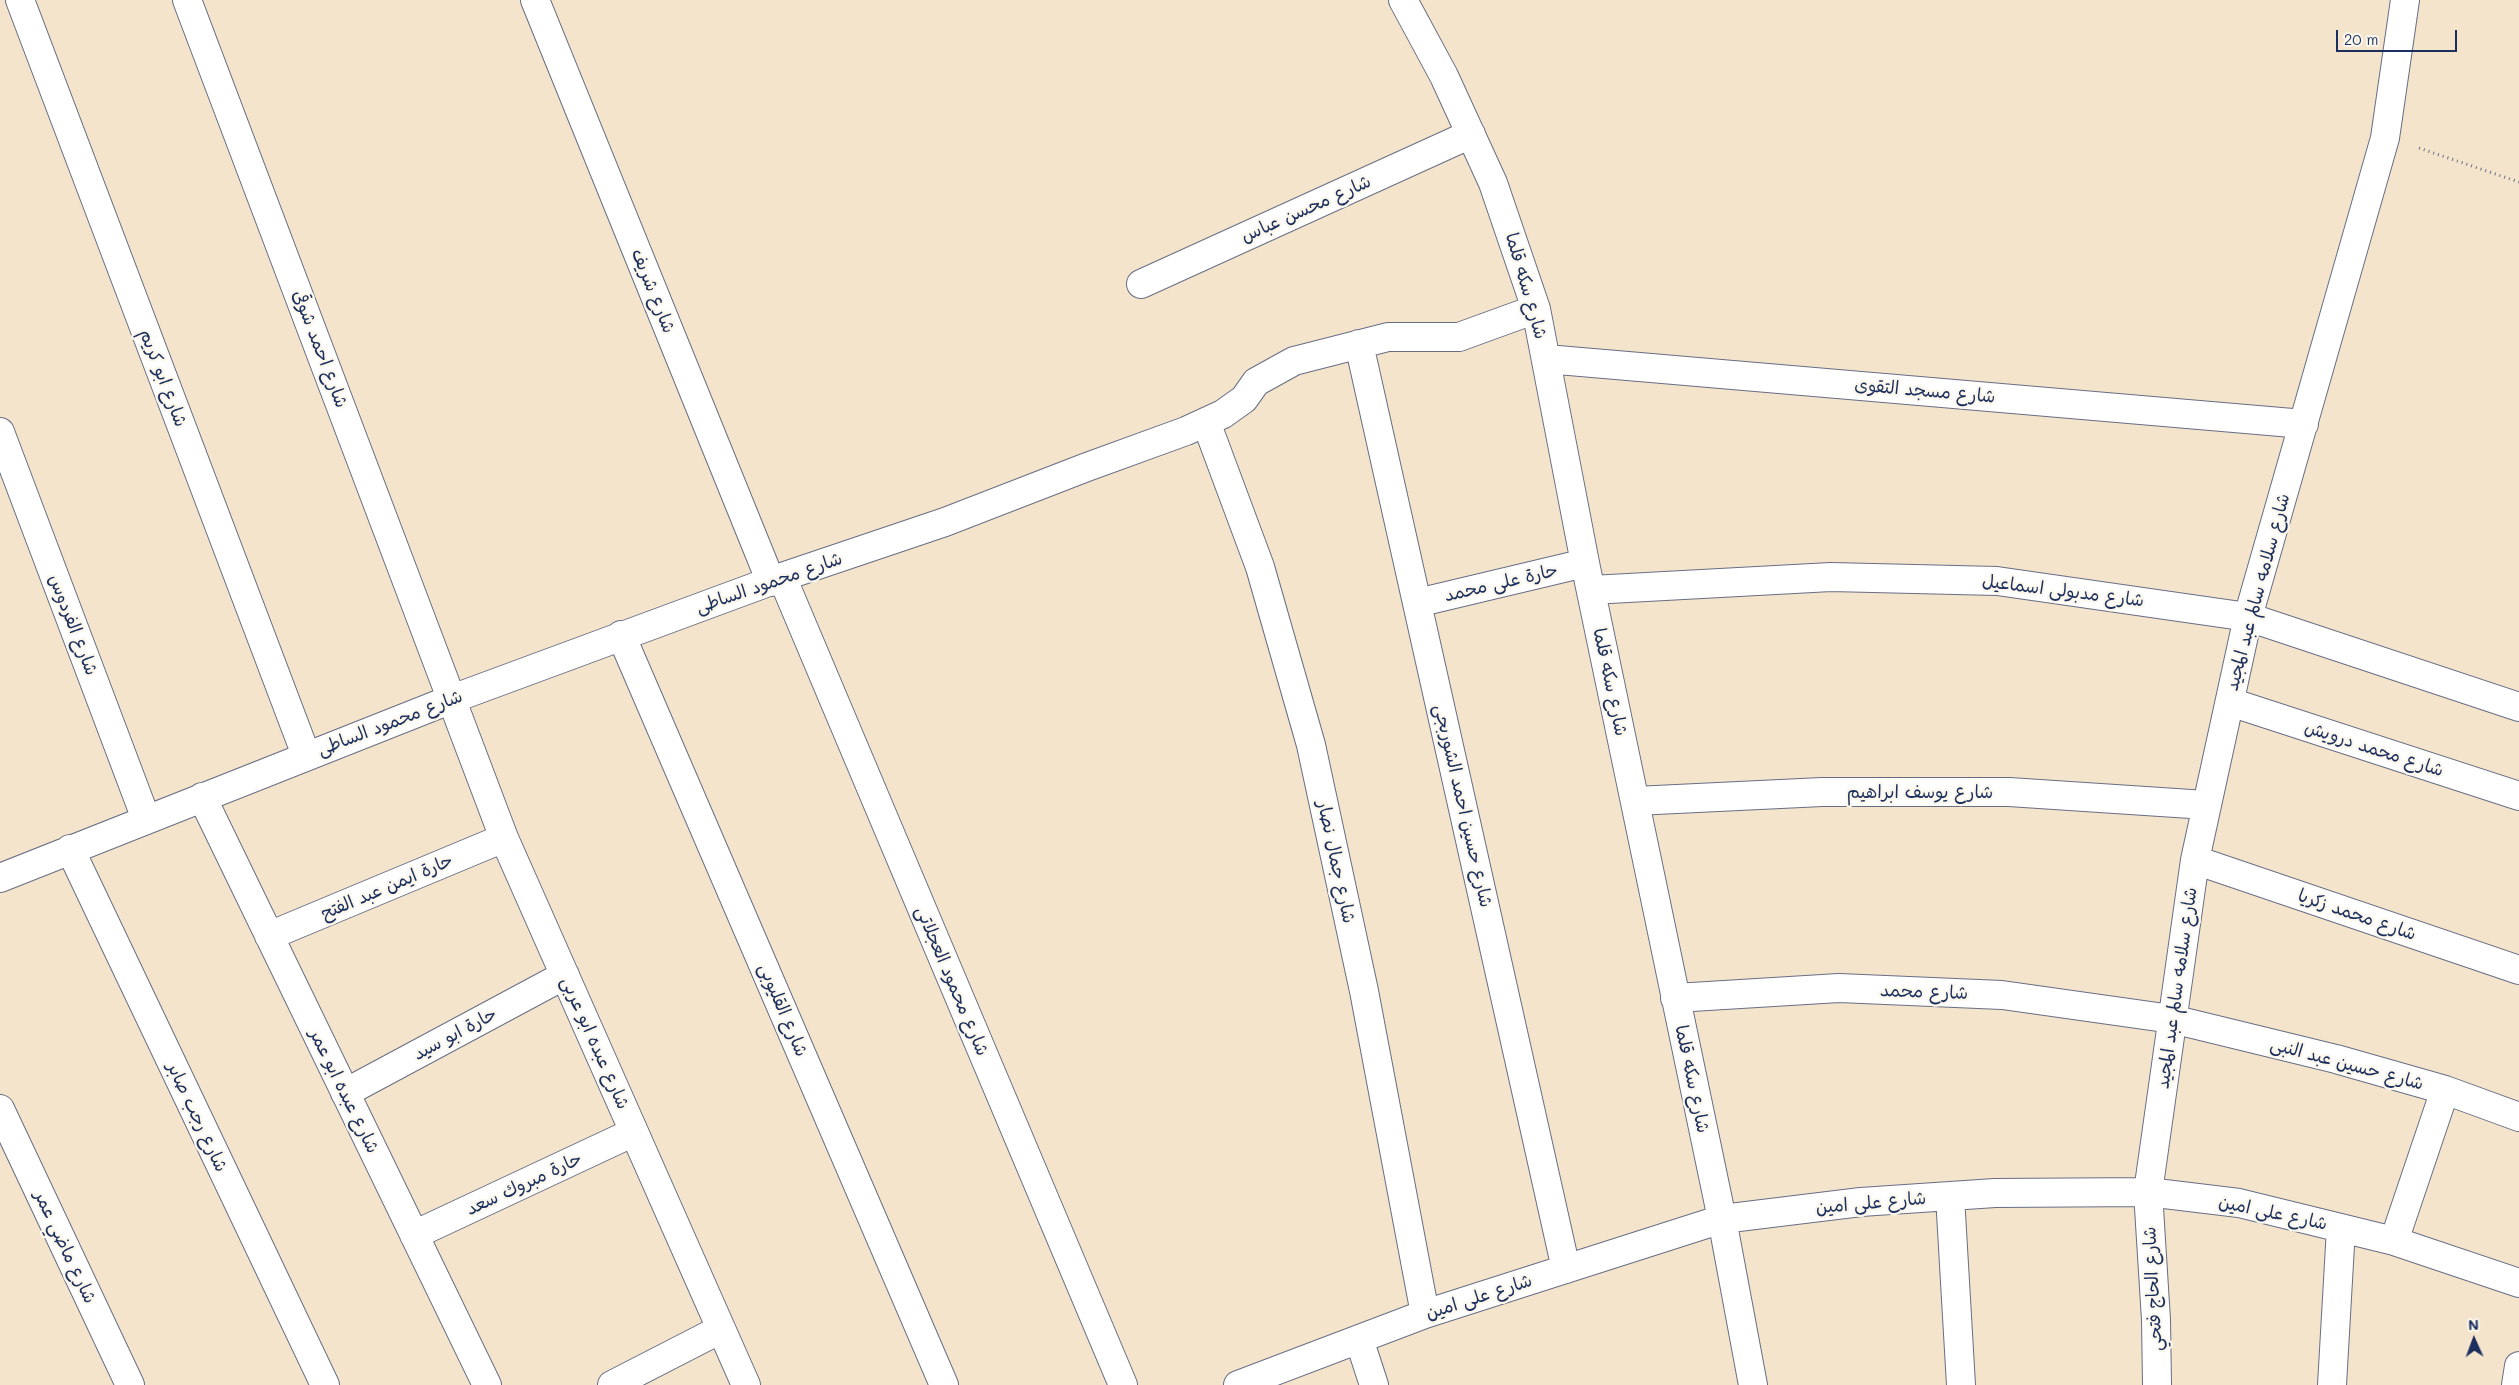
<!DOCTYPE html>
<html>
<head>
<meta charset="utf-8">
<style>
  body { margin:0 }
  #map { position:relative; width:2519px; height:1385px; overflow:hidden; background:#f5e4cc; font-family:Mali,sans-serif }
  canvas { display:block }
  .north { position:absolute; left:2449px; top:1315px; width:50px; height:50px; -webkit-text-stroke:4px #fbf7ec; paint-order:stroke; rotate:358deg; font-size:14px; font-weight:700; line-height:20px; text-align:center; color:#1b2f5e }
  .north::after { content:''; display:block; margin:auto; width:18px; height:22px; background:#1b2f5e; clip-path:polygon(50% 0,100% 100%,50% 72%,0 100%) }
  .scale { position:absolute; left:2336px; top:30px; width:121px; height:22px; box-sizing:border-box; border:2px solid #1b2f5e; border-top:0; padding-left:6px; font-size:15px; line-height:18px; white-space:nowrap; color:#1b2f5e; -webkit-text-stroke:4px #fbf7ec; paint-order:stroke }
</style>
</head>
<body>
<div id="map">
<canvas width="2519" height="1385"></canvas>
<div class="north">N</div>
<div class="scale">20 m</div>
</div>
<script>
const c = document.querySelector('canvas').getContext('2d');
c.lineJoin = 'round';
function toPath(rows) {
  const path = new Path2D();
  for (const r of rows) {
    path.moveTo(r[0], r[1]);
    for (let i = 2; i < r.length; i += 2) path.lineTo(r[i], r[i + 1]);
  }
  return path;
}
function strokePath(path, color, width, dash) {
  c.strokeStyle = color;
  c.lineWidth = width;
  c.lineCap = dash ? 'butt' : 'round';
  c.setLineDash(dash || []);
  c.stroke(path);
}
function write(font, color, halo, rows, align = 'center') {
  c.font = font + ' Mali,"Playpen Sans Arabic",sans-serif';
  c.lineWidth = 4.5;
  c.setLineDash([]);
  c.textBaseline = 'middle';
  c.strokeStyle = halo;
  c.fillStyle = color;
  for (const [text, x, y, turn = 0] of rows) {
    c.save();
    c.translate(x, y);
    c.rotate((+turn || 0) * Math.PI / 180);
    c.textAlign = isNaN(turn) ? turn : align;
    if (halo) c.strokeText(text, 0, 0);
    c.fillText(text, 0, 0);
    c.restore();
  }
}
const path = toPath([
  [2419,148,2519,182]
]);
const minor = toPath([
  [20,0,306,755],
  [187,0,504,838,746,1385],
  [535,0,771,582],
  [1403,0,1444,76,1493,183,1536,309,1585,563,1722,1219,1753,1385],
  [1141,284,1471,134],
  [1359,344,1566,1269],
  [1546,359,2304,424],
  [1206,422,1260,567,1311,745,1364,991,1425,1314],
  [0,432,146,819],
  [782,577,1123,1385],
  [1591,590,1831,577,1997,581,2248,617,2519,707],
  [1417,603,1585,563],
  [621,635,944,1385],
  [2230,702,2519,796],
  [202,797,487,1385],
  [1635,801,1822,792,2009,792,2206,805],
  [70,849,325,1385],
  [2195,860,2519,970],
  [0,878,452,699,782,577,945,522,1087,467,1186,431,1223,414,1244,399,1256,382,1294,361,1388,337,1459,337,1536,309],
  [269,936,504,838],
  [1675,998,1839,988,2002,995,2172,1019,2336,1059,2445,1090,2519,1117],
  [345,1093,565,975],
  [0,1109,130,1385],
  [1950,1196,1961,1385],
  [414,1235,634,1132],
  [2394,1241,2445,1090],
  [1359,1339,1374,1385],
  [612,1385,721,1329],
  [1238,1385,1425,1314,1722,1219,1861,1202,1995,1193,2148,1192,2239,1203,2394,1241,2519,1283],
  [2157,1385,2156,1320,2148,1192,2195,860,2248,617,2385,138,2405,0],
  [2332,1385,2341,1228],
  [2516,1385,2519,1366]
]);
const streetNames = [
  ["شارع محسن عباس",1306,209,-24],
  ["شارع سكه قلما",1526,286,74],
  ["شارع شريف",653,291,68],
  ["شارع احمد شوقى",320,349,69],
  ["شارع ابو كريم",163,378,69],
  ["شارع مسجد التقوى",1925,391,5],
  ["شارع محمود الساطى",769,583,-19],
  ["حارة على محمد",1501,583,-13],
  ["شارع مدبولى اسماعيل",2063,591,7],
  ["شارع سلامه سالم عبد المجيد",2258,592,-75],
  ["شارع الفردوس",73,625,69],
  ["شارع سكه قلما",1610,682,78],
  ["شارع محمود الساطى",390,723,-21],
  ["شارع محمد درويش",2374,749,18],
  ["شارع يوسف ابراهيم",1920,792],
  ["شارع حسين احمد الشوربجى",1463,806,77],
  ["شارع جمال نصار",1336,862,78],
  ["حارة ايمن عبد الفتح",387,887,-23],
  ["شارع محمد زكريا",2357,915,19],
  ["شارع محمود العجلاتى",952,981,67],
  ["شارع سلامه سالم عبد المجيد",2177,988,-82],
  ["شارع محمد",1924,992,2],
  ["شارع القليوبى",783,1010,67],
  ["حارة ابو سيد",455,1034,-28],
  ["شارع عبده ابو عربى",595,1043,66],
  ["شارع حسين عبد النبى",2347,1064,15],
  ["شارع سكه قلما",1692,1079,78],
  ["شارع عبده ابو عمر",344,1091,64],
  ["شارع رجب صابر",197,1117,65],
  ["حارة مبروك سعد",524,1184,-25],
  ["شارع على امين",1871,1203,-5],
  ["شارع على امين",2273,1213,12],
  ["شارع ماضي عمر",65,1247,65],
  ["شارع الحاج فتحي",2153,1289,-93],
  ["شارع على امين",1479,1297,-18]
];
strokePath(minor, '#676e84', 30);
strokePath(path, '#676e84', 3, [1, 4]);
strokePath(minor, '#fff', 28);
write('18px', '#1b2f5e', '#fbf7ec', streetNames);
</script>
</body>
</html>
